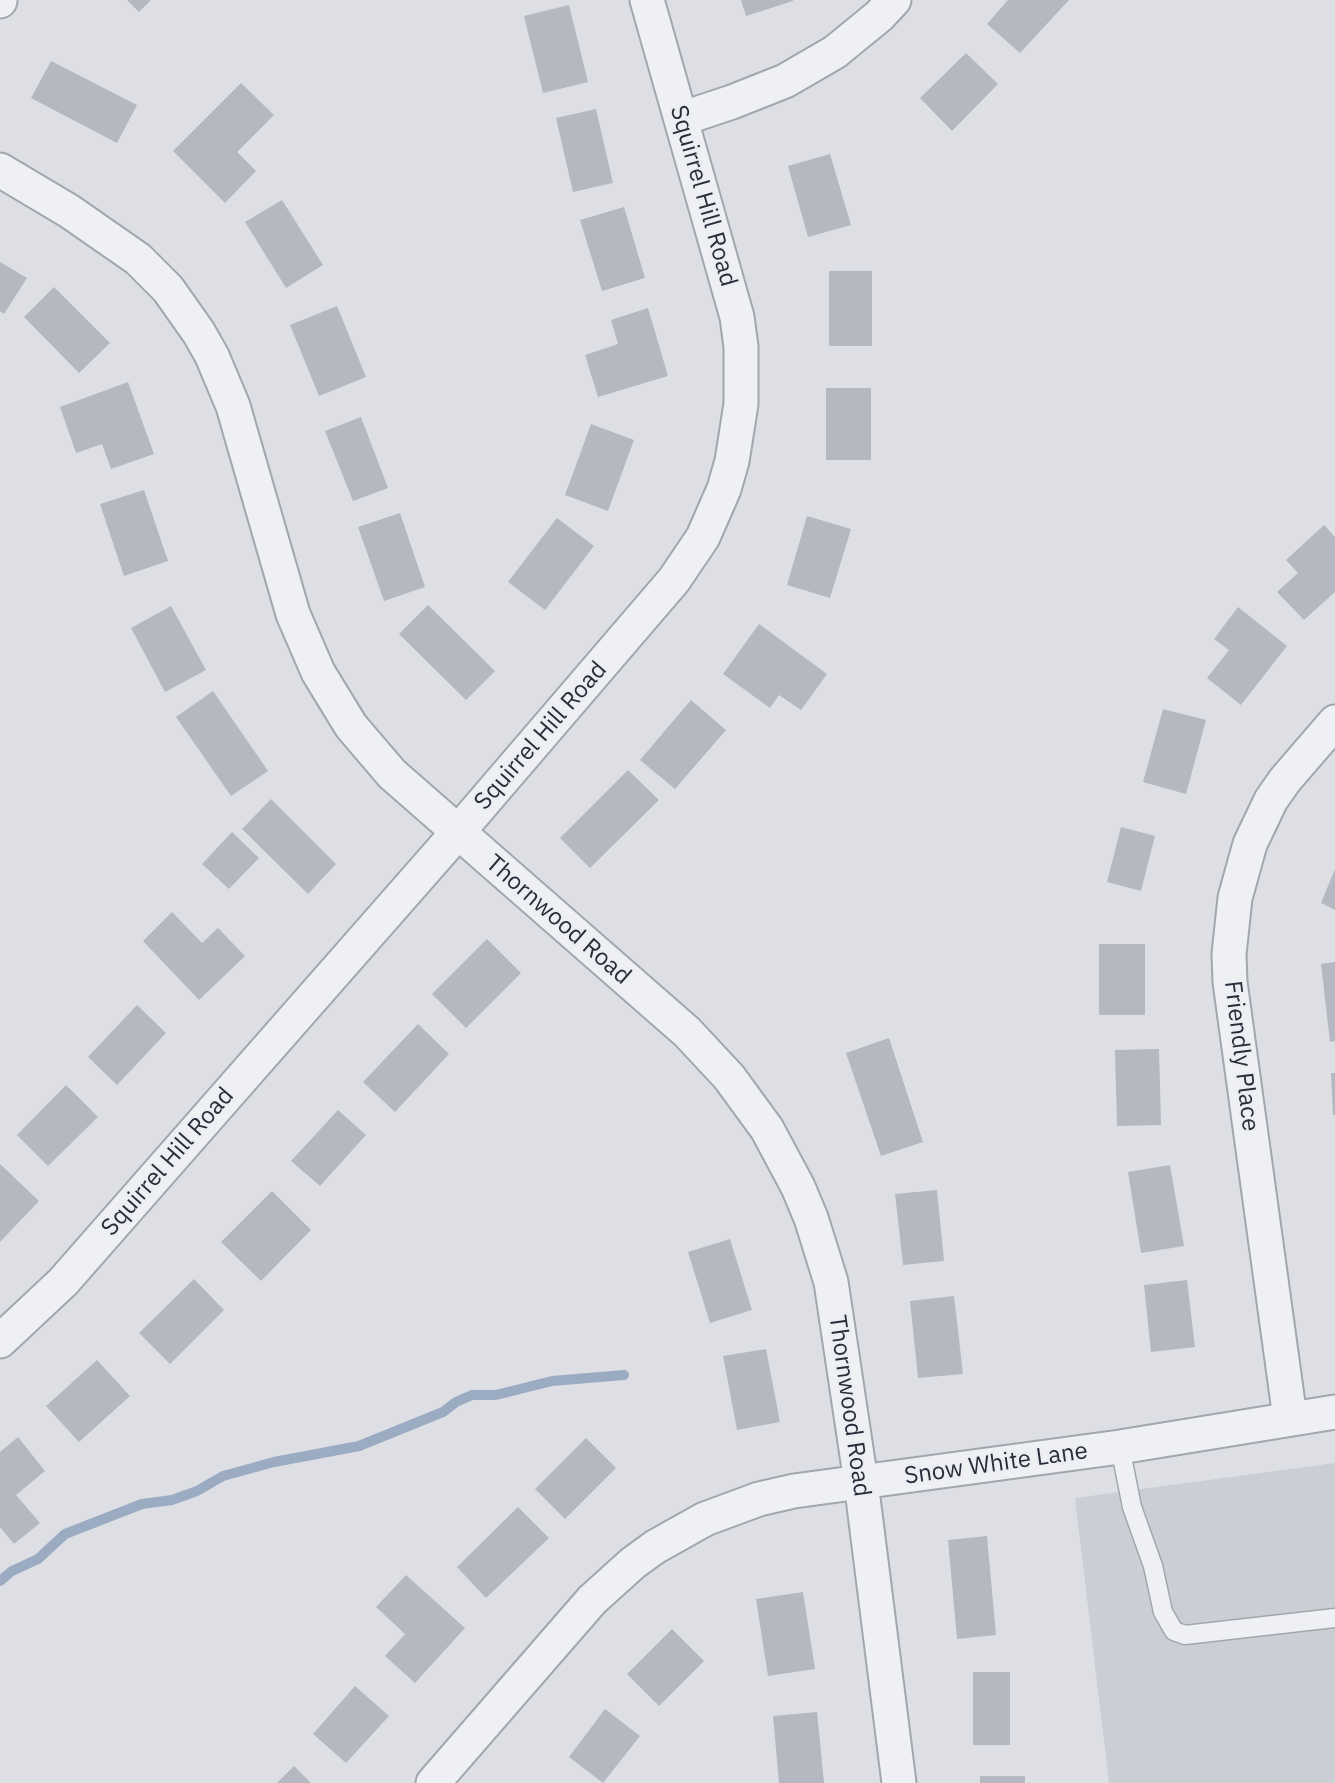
<!DOCTYPE html>
<html>
<head>
<meta charset="utf-8">
<style>
  body { margin:0 }
  canvas { display:block; background:#dddfe5 }
</style>
</head>
<body>
<canvas width="1335" height="1783"></canvas>
<script>
const c = document.querySelector('canvas').getContext('2d');
c.lineJoin = 'round';
function fillPath(path, color) {
  c.fillStyle = color;
  c.fill(path, 'evenodd');
}
function toPath(rows) {
  const path = new Path2D();
  for (const r of rows) {
    path.moveTo(r[0], r[1]);
    for (let i = 2; i < r.length; i += 2) path.lineTo(r[i], r[i + 1]);
  }
  return path;
}
function strokePath(path, color, width, dash) {
  c.strokeStyle = color;
  c.lineWidth = width;
  c.lineCap = dash ? 'butt' : 'round';
  c.setLineDash(dash || []);
  c.stroke(path);
}
function write(font, color, halo, rows, align = 'center') {
  c.font = font + ' "IBM Plex Sans",sans-serif';
  c.lineWidth = 5;
  c.setLineDash([]);
  c.textBaseline = 'middle';
  c.strokeStyle = halo;
  c.fillStyle = color;
  for (const [text, x, y, turn = 0] of rows) {
    c.save();
    c.translate(x, y);
    c.rotate((+turn || 0) * Math.PI / 180);
    c.textAlign = isNaN(turn) ? turn : align;
    if (halo) c.strokeText(text, 0, 0);
    c.fillText(text, 0, 0);
    c.restore();
  }
}
const built = toPath([
  [1335,1463,1335,1783,1109,1783,1075,1498]
]);
const stream = toPath([
  [0,1581,12,1571,38,1559,65,1534,142,1504,172,1500,197,1491,223,1476,274,1462,359,1446,443,1412,456,1402,472,1395,496,1395,552,1381,624,1375]
]);
const building = toPath([
  [127,0,151,0,139,12],
  [741,0,793,0,793,1,746,16],
  [1008,0,1069,0,1020,53,987,24],
  [569,5,588,82,543,93,524,16],
  [966,53,998,84,952,131,920,98],
  [51,61,137,105,117,143,31,98],
  [241,83,274,115,237,152,256,171,225,203,173,151],
  [596,109,613,183,573,192,556,118],
  [830,154,851,225,808,237,788,166],
  [282,200,323,265,286,288,245,222],
  [624,207,645,278,602,291,580,220],
  [0,262,27,278,4,314,0,311],
  [829,271,872,271,872,346,829,346],
  [54,287,110,343,79,373,24,317],
  [337,306,366,377,319,396,290,325],
  [648,308,668,376,598,397,585,355,618,344,611,320],
  [128,382,154,454,111,469,102,444,76,453,60,407],
  [826,388,871,388,871,460,826,460],
  [361,417,388,488,353,501,325,431],
  [591,424,634,440,608,511,565,495],
  [144,490,168,561,124,576,100,504],
  [400,513,425,587,384,601,358,527],
  [807,516,851,529,830,598,787,585],
  [557,518,594,546,545,610,508,582],
  [1324,525,1335,537,1335,592,1304,620,1277,592,1298,573,1286,560],
  [428,605,495,671,466,700,399,634],
  [171,606,206,670,165,692,131,628],
  [1238,607,1287,646,1241,705,1207,678,1229,650,1214,639],
  [759,624,827,674,801,710,779,695,770,708,723,674],
  [213,691,268,771,231,796,176,717],
  [691,700,726,730,675,789,640,760],
  [1163,709,1206,720,1186,794,1143,782],
  [628,770,659,800,590,868,560,838],
  [271,799,336,864,308,894,242,829],
  [1121,827,1155,836,1141,891,1107,882],
  [232,832,259,858,229,889,202,864],
  [1335,869,1335,910,1321,903],
  [172,912,202,943,218,928,245,956,199,1000,143,941],
  [487,939,521,973,466,1028,432,994],
  [1099,944,1145,944,1145,1015,1099,1015],
  [1335,962,1335,1041,1330,1042,1321,964],
  [137,1005,166,1033,117,1085,88,1057],
  [418,1024,449,1054,395,1112,363,1082],
  [889,1038,923,1142,881,1156,846,1053],
  [1159,1049,1161,1125,1117,1126,1115,1050],
  [1331,1073,1335,1073,1335,1115,1333,1115],
  [66,1085,98,1117,48,1166,17,1135],
  [338,1110,366,1135,320,1186,291,1161],
  [0,1164,39,1201,0,1242],
  [1170,1165,1184,1246,1141,1253,1128,1172],
  [937,1190,944,1261,903,1265,895,1194],
  [272,1191,311,1230,261,1281,221,1242],
  [730,1239,752,1310,710,1323,688,1252],
  [194,1279,224,1310,170,1364,139,1333],
  [1187,1280,1195,1347,1151,1352,1144,1285],
  [954,1296,963,1374,918,1378,910,1301],
  [766,1349,780,1422,737,1430,723,1356],
  [97,1360,130,1396,79,1442,46,1406],
  [18,1437,45,1471,16,1495,40,1523,14,1544,0,1527,0,1452],
  [586,1438,616,1468,565,1519,535,1489],
  [518,1507,549,1538,486,1598,457,1567],
  [987,1536,996,1635,957,1639,948,1540],
  [406,1575,465,1628,415,1683,385,1656,405,1634,376,1607],
  [803,1592,815,1669,768,1676,756,1599],
  [672,1629,704,1661,659,1706,627,1674],
  [973,1672,1010,1672,1010,1745,973,1745],
  [355,1686,389,1716,346,1763,313,1734],
  [605,1709,640,1736,603,1783,569,1757],
  [817,1712,824,1783,779,1783,773,1716],
  [294,1766,311,1783,277,1783],
  [980,1776,1025,1776,1025,1783,980,1783]
]);
const service = toPath([
  [1120,1447,1132,1507,1153,1566,1163,1612,1174,1631,1185,1635,1335,1618]
]);
const minor = toPath([
  [0,1,0,0],
  [681,119,732,102,785,81,835,52,879,16,894,0],
  [0,170,69,211,138,259,168,289,199,333,212,356,233,406,293,614,318,672,351,726,392,774,687,1032,729,1077,767,1129,798,1187,811,1218,831,1282,861,1482,899,1783],
  [0,1341,63,1282,458,832,674,580,703,537,724,489,732,461,741,404,741,347,737,317,647,0],
  [1290,1418,1230,982,1229,954,1235,898,1250,844,1271,800,1285,780,1335,722],
  [433,1783,592,1600,633,1563,655,1547,705,1519,759,1499,794,1491,1120,1447,1335,1412]
]);
const streetNames = [
  ["Squirrel Hill Road",703,196,74],
  ["Squirrel Hill Road",541,736,-49],
  ["Thornwood Road",558,920,41],
  ["Friendly Place",1241,1056,83],
  ["Squirrel Hill Road",168,1162,-49],
  ["Thornwood Road",849,1406,82],
  ["Snow White Lane",996,1464,-8]
];
fillPath(built, '#cbced5');
strokePath(stream, '#9babc1', 10);
fillPath(building, '#b5b8c1');
strokePath(service, '#a3a6ae', 21);
strokePath(minor, '#a3a6ae', 37);
strokePath(service, '#eff0f4', 18);
strokePath(minor, '#eff0f4', 33);
write('24px', '#282d39', '#eceef3', streetNames);
</script>
</body>
</html>
